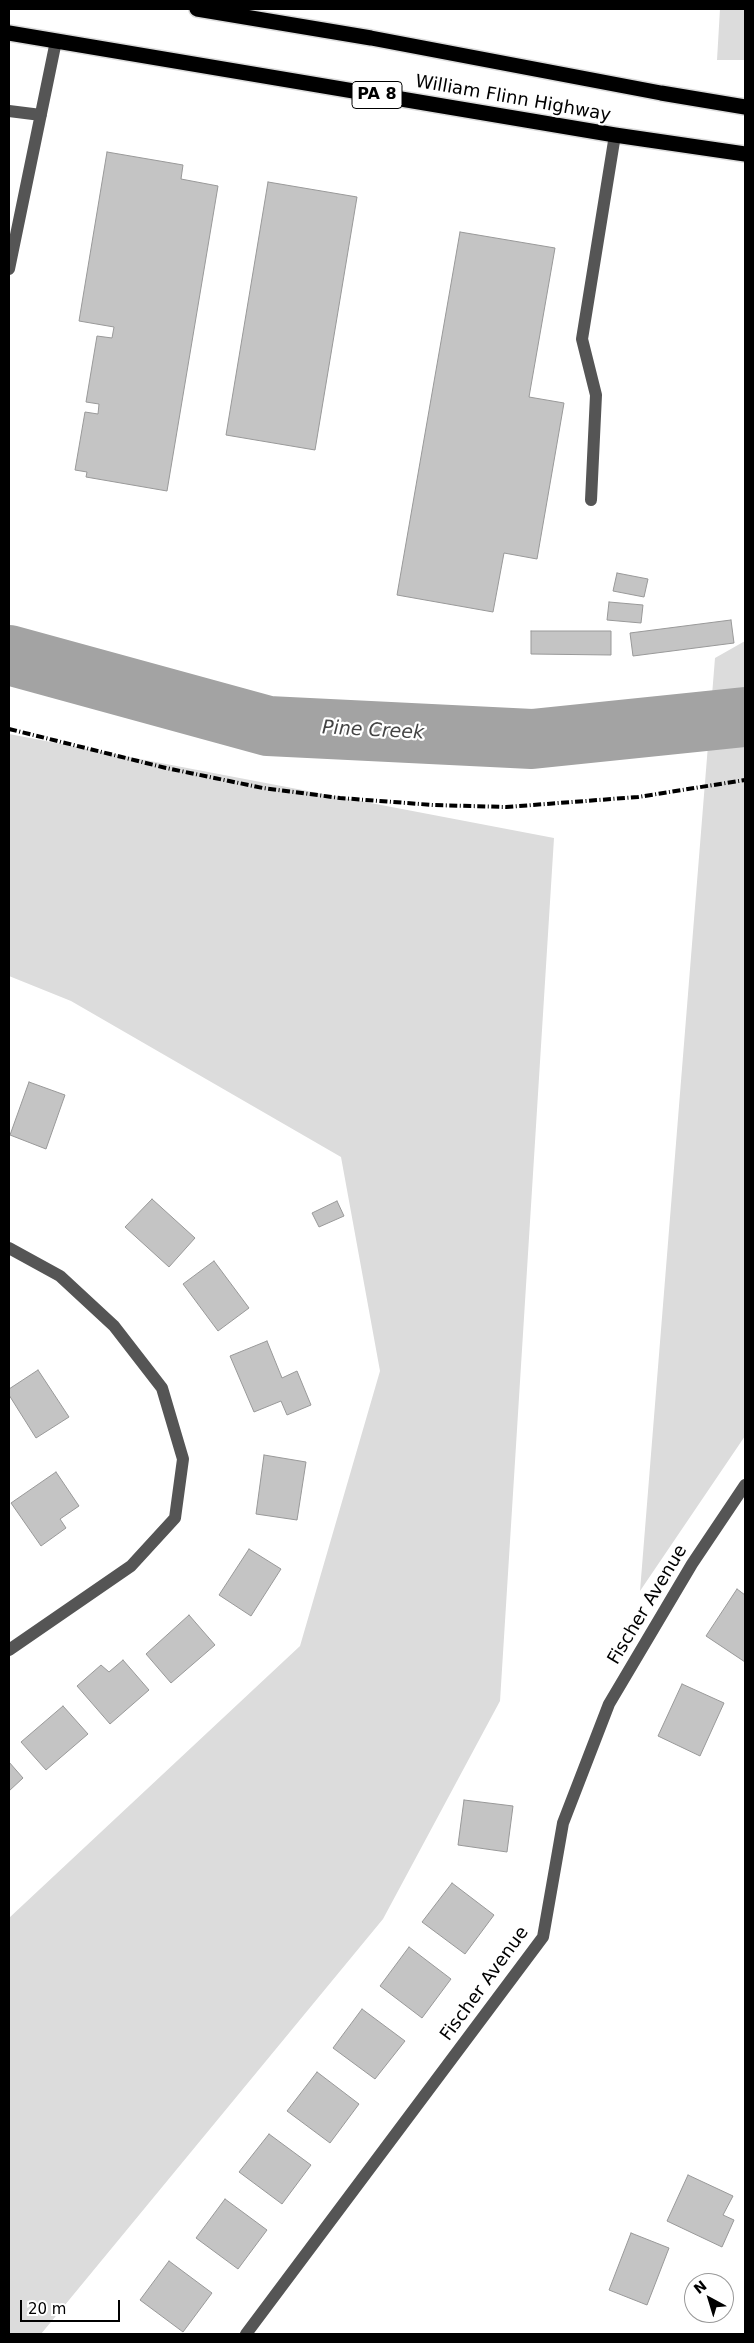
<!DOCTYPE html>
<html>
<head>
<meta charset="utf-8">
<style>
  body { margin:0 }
  #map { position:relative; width:754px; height:2343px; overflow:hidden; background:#fff; font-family:"DejaVu Sans",sans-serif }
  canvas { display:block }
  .frame { position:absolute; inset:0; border:10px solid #000; pointer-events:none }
  .north { position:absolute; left:684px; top:2273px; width:50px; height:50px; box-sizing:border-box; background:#fff; border:1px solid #999; border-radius:50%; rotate:321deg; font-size:14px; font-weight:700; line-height:20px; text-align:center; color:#000 }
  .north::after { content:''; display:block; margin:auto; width:18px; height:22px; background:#000; clip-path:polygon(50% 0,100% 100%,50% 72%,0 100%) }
  .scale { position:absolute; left:20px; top:2300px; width:100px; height:22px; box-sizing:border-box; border:2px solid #000; border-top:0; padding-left:6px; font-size:15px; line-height:18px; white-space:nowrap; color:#000; -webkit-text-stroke:4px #fff; paint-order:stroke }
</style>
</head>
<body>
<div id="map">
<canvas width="754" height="2343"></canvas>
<div class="frame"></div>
<div class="north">N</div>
<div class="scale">20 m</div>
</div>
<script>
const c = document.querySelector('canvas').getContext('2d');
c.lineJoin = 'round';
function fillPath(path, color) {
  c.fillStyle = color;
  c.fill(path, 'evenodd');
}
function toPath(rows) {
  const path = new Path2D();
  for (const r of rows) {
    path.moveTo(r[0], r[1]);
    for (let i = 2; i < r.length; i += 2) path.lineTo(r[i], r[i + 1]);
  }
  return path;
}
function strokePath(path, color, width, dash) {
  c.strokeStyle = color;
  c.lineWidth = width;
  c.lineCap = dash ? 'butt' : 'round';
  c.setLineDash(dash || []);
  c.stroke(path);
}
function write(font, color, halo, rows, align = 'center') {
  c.font = font + ' "DejaVu Sans",sans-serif';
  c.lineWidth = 4.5;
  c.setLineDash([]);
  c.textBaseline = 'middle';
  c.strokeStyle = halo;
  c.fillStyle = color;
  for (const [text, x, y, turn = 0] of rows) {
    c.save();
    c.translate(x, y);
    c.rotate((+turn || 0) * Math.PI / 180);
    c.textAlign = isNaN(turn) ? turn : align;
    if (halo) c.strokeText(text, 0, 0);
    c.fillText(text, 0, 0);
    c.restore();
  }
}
const green = toPath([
  [720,9,745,9,745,60,717,60],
  [745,641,745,1436,640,1591,715,658],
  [9,734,554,838,500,1701,383,1919,41,2334,9,2334,9,1918,300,1646,380,1371,341,1157,71,1001,9,976]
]);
const river = toPath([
  [9,655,268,726,532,739,745,717]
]);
const building = toPath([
  [107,152,183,165,181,179,218,186,167,491,86,477,87,472,75,470,85,412,98,414,99,404,86,402,97,336,112,338,114,327,79,321,107,152],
  [268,182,357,197,315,450,226,435,268,182],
  [460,232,555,248,529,397,564,403,537,559,504,553,493,612,397,595,460,232],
  [617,573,648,579,644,597,613,591,617,573],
  [609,602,643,605,641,623,607,620,609,602],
  [731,620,734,643,633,656,630,633,731,620],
  [531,631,611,631,611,655,531,654,531,631],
  [29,1082,65,1095,46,1149,10,1135,29,1082],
  [152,1199,195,1238,169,1267,125,1227,152,1199],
  [337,1201,344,1216,319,1227,312,1213,337,1201],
  [214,1261,249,1308,218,1331,183,1284,214,1261],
  [267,1341,282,1378,297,1371,311,1405,287,1415,281,1401,254,1412,230,1356,267,1341],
  [38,1370,69,1417,36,1438,9,1395,9,1389,38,1370],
  [264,1455,306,1462,297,1520,256,1514,264,1455],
  [56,1472,79,1506,60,1519,66,1528,41,1546,11,1503,56,1472],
  [249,1549,281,1569,251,1616,219,1595,249,1549],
  [737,1589,745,1595,745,1662,706,1636,737,1589],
  [189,1615,215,1645,171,1683,146,1654,189,1615],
  [123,1660,149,1690,110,1724,77,1686,101,1665,109,1672,123,1660],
  [682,1684,724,1703,700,1756,658,1736,682,1684],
  [63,1706,88,1734,46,1770,21,1742,63,1706],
  [9,1762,23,1778,9,1791,9,1762],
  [464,1800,513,1806,507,1852,458,1845,464,1800],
  [452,1883,494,1915,465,1954,422,1922,452,1883],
  [409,1947,451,1979,422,2018,380,1986,409,1947],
  [362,2009,405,2041,375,2079,333,2048,362,2009],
  [317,2072,359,2104,330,2143,287,2111,317,2072],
  [269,2134,311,2165,282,2204,239,2172,269,2134],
  [688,2175,733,2196,723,2215,734,2220,722,2247,667,2221,688,2175],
  [225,2199,267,2230,238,2269,196,2238,225,2199],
  [631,2233,669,2248,647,2305,609,2290,631,2233],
  [169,2261,212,2293,183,2332,140,2300,169,2261]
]);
const minor = toPath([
  [9,111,41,115],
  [9,269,56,41],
  [591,500,596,395,582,339,615,135],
  [9,1248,60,1276,114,1326,162,1388,183,1459,175,1518,131,1566,9,1650],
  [246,2334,543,1937,563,1823,609,1704,692,1564,745,1485]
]);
const highway = toPath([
  [197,9,371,38,661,93,745,107],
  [9,33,615,135,745,154]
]);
const rail = toPath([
  [9,729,166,768,263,788,340,798,433,805,506,807,638,797,745,780]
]);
const shields = [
  [377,95,50]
];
const shieldNames = [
  ["PA 8",377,95]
];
const streetNames = [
  ["William Flinn Highway",513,99,10],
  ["Fischer Avenue",648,1605,-59],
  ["Fischer Avenue",485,1984,-54]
];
const waterNames = [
  ["Pine Creek",373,731,3]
];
fillPath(green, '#dcdcdc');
strokePath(river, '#a3a3a3', 60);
fillPath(building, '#c4c4c4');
strokePath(building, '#999', 1);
strokePath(highway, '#dbdbdb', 18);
strokePath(minor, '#555', 12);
strokePath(highway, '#000', 15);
strokePath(rail, '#000', 4, [8, 2.5, 1, 2.5]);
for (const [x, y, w] of shields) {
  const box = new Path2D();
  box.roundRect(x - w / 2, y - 13.5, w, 27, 4);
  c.fillStyle = '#fff';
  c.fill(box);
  strokePath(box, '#000', 1);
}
write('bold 16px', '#000', null, shieldNames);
write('18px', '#000', '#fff', streetNames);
write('italic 19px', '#444', '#fff', waterNames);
</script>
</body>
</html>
